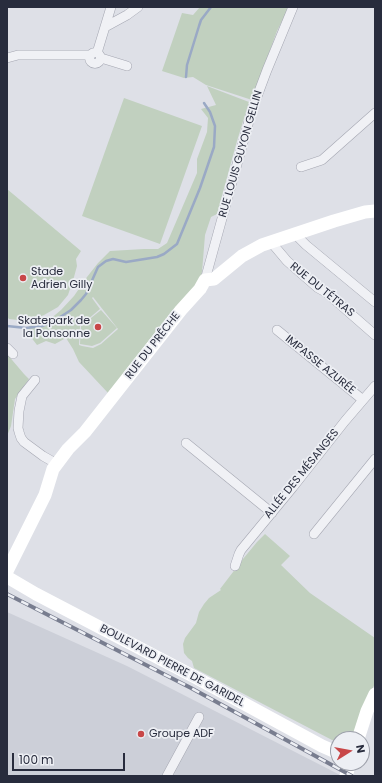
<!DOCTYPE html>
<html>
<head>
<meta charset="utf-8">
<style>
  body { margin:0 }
  #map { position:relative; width:382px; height:783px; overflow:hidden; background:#dee0e7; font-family:Poppins,sans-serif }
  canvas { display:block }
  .frame { position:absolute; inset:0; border:8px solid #282c3d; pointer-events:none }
  .north { position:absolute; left:330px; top:731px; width:40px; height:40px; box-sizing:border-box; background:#edeff4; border:1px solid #9ea1ab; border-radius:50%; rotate:79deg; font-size:11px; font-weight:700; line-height:16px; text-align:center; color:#282c3d }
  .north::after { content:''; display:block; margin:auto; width:14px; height:18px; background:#c84748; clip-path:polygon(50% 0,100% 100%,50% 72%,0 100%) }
  .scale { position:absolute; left:12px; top:753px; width:113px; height:18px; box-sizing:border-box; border:2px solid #282c3d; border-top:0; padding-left:5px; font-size:12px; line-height:14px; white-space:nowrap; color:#282c3d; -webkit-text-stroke:3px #edeff4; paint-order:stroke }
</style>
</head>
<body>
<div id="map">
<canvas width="382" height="783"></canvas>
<div class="frame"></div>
<div class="north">N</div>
<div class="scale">100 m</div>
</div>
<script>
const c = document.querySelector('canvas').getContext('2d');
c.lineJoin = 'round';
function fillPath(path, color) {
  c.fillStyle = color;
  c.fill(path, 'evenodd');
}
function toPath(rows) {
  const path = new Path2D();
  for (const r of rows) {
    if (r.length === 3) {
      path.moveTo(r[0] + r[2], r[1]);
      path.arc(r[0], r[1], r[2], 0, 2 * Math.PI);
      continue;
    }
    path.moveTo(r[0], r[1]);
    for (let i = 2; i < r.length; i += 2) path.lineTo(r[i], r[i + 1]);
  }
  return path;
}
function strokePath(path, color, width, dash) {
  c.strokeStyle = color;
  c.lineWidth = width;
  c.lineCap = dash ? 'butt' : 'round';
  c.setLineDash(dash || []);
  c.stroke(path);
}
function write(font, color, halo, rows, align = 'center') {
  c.font = font + ' Poppins,sans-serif';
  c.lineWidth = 3.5;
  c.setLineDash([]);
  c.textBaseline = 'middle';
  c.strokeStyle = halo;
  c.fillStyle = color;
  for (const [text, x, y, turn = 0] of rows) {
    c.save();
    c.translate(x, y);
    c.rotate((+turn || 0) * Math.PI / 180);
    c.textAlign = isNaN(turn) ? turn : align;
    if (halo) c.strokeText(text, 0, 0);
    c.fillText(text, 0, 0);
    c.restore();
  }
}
const built = toPath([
  [7,612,127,666,342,776,7,776]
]);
const green = toPath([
  [200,7,289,7,277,31,252,100,206,85,193,77,184,78,162,71,182,13,193,15],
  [207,86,249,102,237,141,217,214,211,217,205,235,202,272,200,280,108,393,79,362,73,349,66,338,55,344,46,341,37,345,27,332,29,326,49,320,61,310,74,296,87,277,98,263,110,251,144,249,158,249,167,243,197,173,197,159,207,132,208,118,201,109,216,105],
  [93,297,118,329,101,344,93,348,82,346,79,345,80,326,100,309,92,298],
  [124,98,202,126,160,244,82,216],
  [7,189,81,251,76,259,77,266,74,277,68,295,58,307,44,315,32,320,18,320,9,319,7,317],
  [101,310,117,328,100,343,92,346,80,344,81,326],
  [7,354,24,374,29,379,15,399,11,426,7,436],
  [265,534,290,556,281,565,310,593,375,638,375,683,361,716,354,737,350,739,338,739,338,742,332,740,194,668,192,661,188,658,184,653,183,644,185,638,196,623,199,612,204,604,209,598,221,590,220,589,243,559,257,542]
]);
const stream = toPath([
  [186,77,187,65,199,26,201,20,211,7],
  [7,326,26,328,42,326,54,321,71,310,81,300,86,294,98,267,106,261,113,259,126,262,157,257,164,254,177,244,200,188,214,147,215,126,210,112,204,103]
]);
const street = toPath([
  [105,27,127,15,138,7],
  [95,58,5.5],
  [97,53,111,7],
  [7,58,18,55,91,55],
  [101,58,127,66],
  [301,167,322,160,375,113],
  [295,234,306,245,375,302],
  [271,242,287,261,318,288,327,293,375,335],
  [205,280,252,110,267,70,293,7],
  [277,330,363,400],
  [7,348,13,354],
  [35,380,22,396,19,411,18,428,19,432,21,438,24,442,43,456,57,464],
  [186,443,272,513],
  [314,534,375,459],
  [235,566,239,554,241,550,293,487,345,421,375,386],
  [167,776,199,717]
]);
const secondary = toPath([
  [7,571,45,495,53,469,68,449,85,432,118,390,181,310,200,289,205,280,214,279,242,256,262,245,334,221,365,212,375,211],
  [7,577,36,594,193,676,322,746,338,753],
  [358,739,367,711,375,694],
  [346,776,350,763]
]);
const rail = toPath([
  [7,594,191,688,352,776]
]);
const markers = [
  [23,278,4,"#c84748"],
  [98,327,4,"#c84748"],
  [141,734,4,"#c84748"]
];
const streetNames = [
  ["RUE LOUIS GUYON GELLIN",241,154,-74],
  ["RUE DU TÉTRAS",322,290,39],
  ["RUE DU PRÊCHE",153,346,-52],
  ["IMPASSE AZURÉE",320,365,39],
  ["ALLÉE DES MÉSANGES",302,474,-51],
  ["BOULEVARD PIERRE DE GARIDEL",172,666,28]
];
const poiNames = [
  ["Stade",31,272],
  ["Adrien Gilly",31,285],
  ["Skatepark de",90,321,"right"],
  ["la Ponsonne",90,334,"right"],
  ["Groupe ADF",149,734]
];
fillPath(built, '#cccfd8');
fillPath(green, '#c1d0bf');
strokePath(stream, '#9aa9c5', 2.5);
strokePath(street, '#a4a6b1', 10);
strokePath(street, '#f0f1f5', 9);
strokePath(secondary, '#fff', 13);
strokePath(rail, '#787d8f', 4);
strokePath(rail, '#edeff4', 2.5, [8]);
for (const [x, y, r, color] of markers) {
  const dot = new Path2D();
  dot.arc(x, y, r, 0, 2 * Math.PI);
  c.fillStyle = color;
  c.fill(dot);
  strokePath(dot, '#edeff4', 1.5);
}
write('11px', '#282c3d', '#edeff4', streetNames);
write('11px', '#282c3d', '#edeff4', poiNames, 'left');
</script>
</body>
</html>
